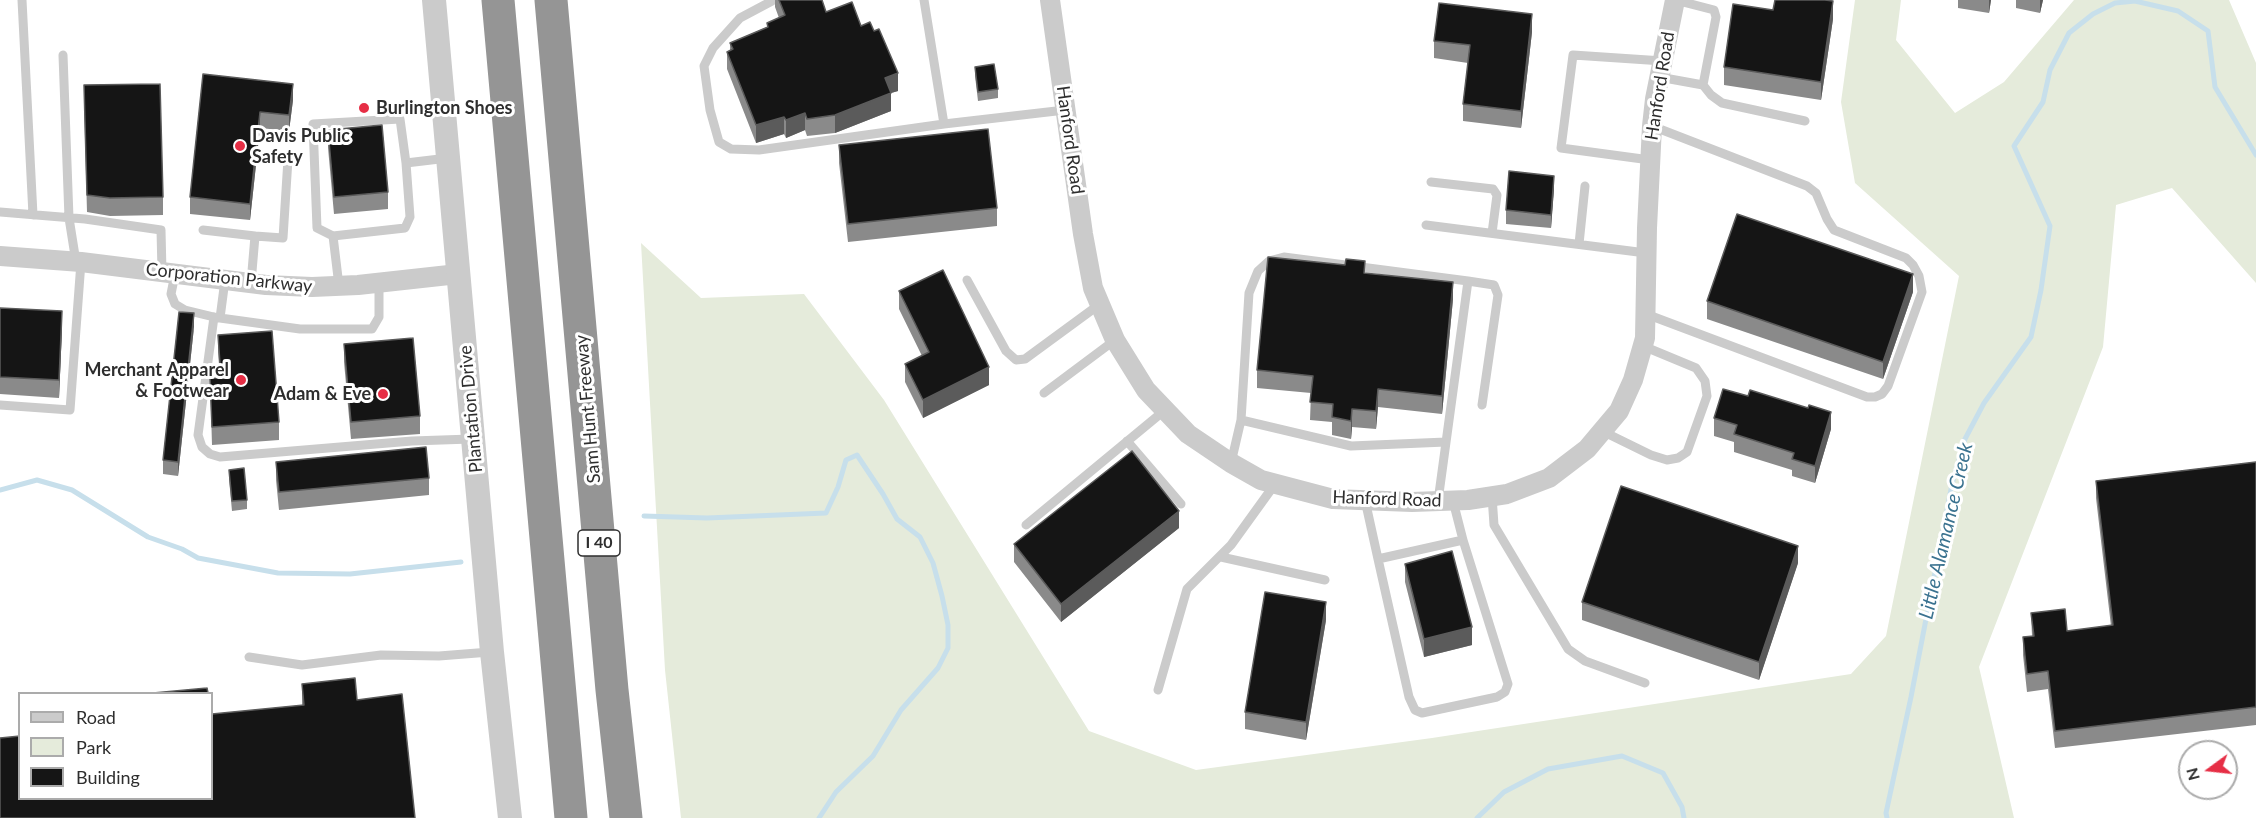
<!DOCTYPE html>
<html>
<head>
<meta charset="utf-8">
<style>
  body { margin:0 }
  #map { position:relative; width:2256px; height:818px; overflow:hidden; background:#fff; font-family:Lato,sans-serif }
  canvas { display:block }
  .legend { position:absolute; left:18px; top:692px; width:195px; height:108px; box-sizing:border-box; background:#fff; border:2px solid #ababab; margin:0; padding:8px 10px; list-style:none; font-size:18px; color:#2e2e2e }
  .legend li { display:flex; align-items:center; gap:12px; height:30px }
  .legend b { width:30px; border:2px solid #ababab }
  .north { position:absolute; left:2178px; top:740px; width:60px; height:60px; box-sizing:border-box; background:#fff; border:2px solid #ababab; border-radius:50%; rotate:255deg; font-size:16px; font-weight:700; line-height:24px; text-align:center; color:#2e2e2e }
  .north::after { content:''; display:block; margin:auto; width:21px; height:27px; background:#e62e45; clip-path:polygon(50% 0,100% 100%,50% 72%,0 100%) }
</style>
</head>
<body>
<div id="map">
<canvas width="2256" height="818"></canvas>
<ul class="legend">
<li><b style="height:8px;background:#cbcbcb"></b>Road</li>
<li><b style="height:16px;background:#e5ebdb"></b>Park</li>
<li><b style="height:16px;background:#151515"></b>Building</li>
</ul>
<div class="north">N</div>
</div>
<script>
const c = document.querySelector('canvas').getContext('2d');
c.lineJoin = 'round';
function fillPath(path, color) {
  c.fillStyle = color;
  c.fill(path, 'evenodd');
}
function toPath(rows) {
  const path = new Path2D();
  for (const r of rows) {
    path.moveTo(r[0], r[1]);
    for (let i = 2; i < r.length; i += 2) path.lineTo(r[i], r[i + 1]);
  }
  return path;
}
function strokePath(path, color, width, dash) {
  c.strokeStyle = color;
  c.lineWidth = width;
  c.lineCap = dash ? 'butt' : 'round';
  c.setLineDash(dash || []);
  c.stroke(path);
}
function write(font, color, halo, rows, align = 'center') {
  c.font = font + ' Lato,sans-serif';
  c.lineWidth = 6;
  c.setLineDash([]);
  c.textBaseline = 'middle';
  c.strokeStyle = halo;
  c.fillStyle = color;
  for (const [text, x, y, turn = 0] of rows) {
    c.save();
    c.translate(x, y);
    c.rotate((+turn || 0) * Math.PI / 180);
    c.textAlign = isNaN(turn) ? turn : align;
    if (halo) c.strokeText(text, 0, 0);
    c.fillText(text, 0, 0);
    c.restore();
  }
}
const green = toPath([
  [1855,0,1901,0,1896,40,1955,113,2004,82,2074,0,2229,0,2256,63,2256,283,2172,188,2116,205,2103,347,1979,667,2014,818,681,818,665,670,641,243,701,298,804,294,884,400,1089,731,1196,770,1432,738,1851,674,1886,636,1959,276,1855,183,1841,102]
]);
const stream = toPath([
  [0,490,37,480,72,490,148,537,182,549,198,558,278,573,350,574,461,562],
  [644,516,707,518,826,513,838,487,846,460,857,455,883,494,897,519,920,537,933,563,942,596,948,625,948,648,938,668,901,710,873,756,836,792,819,818],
  [1477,818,1504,792,1548,769,1622,756,1663,773,1682,807,1684,818],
  [1887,818,1886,813,1911,697,1952,484,1965,439,1984,403,2031,337,2041,290,2050,226,2014,146,2043,102,2050,70,2069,33,2093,14,2115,3,2135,1,2178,11,2208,31,2215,87,2256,155]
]);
const service = toPath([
  [22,0,33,215],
  [924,0,944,124,1065,110],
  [1675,0,1714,10,1716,17,1703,85,1711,95,1722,103,1805,121],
  [772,1,740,18,713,48,704,66,710,110,719,142,731,149,759,150,944,124],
  [63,55,69,218,76,262],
  [1659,77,1703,85],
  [1650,160,1561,148,1573,55,1663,61],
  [406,163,410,217,405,228,333,236,317,228,313,124,400,119,406,163,448,158],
  [1431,182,1493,189,1497,195,1492,233],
  [0,212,85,219,161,230,162,272],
  [1426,225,1646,253],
  [203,230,255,236,251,283],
  [255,236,283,238,288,159],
  [333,236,339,286],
  [1579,244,1585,186],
  [175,274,171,294,175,304,185,310,218,318],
  [225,280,220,318,300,329,372,329,379,317,379,283],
  [967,280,1006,351,1016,360,1025,359,1100,304],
  [1468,281,1494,285,1498,295,1482,405],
  [1646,314,1867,397,1875,397,1882,394,1888,386,1922,292,1919,276,1913,265,1906,258,1834,230,1827,219,1816,193,1807,186,1652,126],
  [214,317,198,435,202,447,210,454,220,457,412,441,471,439],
  [1044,393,1115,340],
  [0,405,70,410,81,262],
  [1241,420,1351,446,1446,442],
  [1602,431,1651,455,1667,460,1678,458,1687,452,1707,396,1705,381,1696,368,1643,346],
  [1127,441,1181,504],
  [1231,463,1241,420,1249,293,1258,271,1269,261,1284,257,1468,281,1438,501],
  [1492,496,1494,525,1568,649,1585,661,1645,683],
  [1365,500,1378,559,1463,540,1453,501],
  [1026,525,1165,410],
  [1221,557,1325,580],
  [1378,559,1409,697,1415,710,1422,713,1497,697,1505,692,1508,684,1463,540],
  [249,657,302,665,381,655,439,656,490,652],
  [1158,690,1187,589,1231,545,1275,484]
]);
const minor = toPath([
  [1050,0,1083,234,1093,288,1115,340,1146,390,1188,434,1231,463,1261,480,1333,499,1412,502,1468,500,1507,494,1549,478,1587,449,1619,411,1633,380,1645,338,1647,228,1652,126,1655,99,1675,0],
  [0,256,81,262,266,285,312,287,358,285,458,274]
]);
const tertiary = toPath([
  [434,0,492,652,510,818]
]);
const motorway = toPath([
  [498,0,571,818],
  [551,0,612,690,626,818]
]);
const wall = toPath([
  [775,0,816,0,826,12,861,26,898,91,891,93,891,111,835,133,807,136,805,130,786,138,784,134,756,143,727,69,727,52,730,50,730,43,767,27,767,23,779,18,775,7],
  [1958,0,1991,0,1989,13,1958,8],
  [2016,0,2043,0,2040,13,2016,8],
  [1833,19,1821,100,1724,85,1724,67],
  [1532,32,1521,128,1463,121,1463,104,1468,63,1434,58,1434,41],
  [975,67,998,89,998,98,978,101,975,76],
  [203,74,293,100,289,131,260,128,250,220,190,214,190,197],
  [84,103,163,197,163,215,110,216,87,212],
  [328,130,388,192,388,209,334,214,328,148],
  [839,145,997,208,997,226,848,242,839,163],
  [1554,189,1551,228,1506,224,1506,210],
  [1365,273,1453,299,1442,414,1378,407,1376,429,1352,427,1351,439,1332,435,1332,422,1310,420,1311,393,1257,388,1257,370],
  [899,291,989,385,923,418,905,382,905,364,922,356,899,309],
  [1913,292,1883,379,1707,319,1707,301],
  [0,308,62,329,59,398,0,394],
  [194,327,178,476,163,474,163,460],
  [218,335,279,422,279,440,212,445,210,378,220,378,218,352],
  [344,344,420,416,420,434,351,439,344,362],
  [1748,396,1831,429,1815,483,1792,476,1792,470,1734,452,1734,442,1714,436,1714,418],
  [276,462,429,478,429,495,279,510,276,480],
  [2256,462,2256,725,2055,748,2048,689,2027,692,2023,655,2023,637,2032,636,2031,613,2067,631,2111,626,2096,498,2096,481],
  [229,470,247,500,247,509,232,511,229,479],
  [1179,528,1061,622,1014,562,1014,544],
  [1798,563,1759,680,1582,620,1582,602],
  [1405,564,1472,645,1424,657,1405,582],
  [1326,620,1306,740,1245,729,1245,712],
  [302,684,357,700,302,706]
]);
const shadedWall = toPath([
  [1989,0,1991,0,1989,13],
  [2040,0,2043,0,2040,13],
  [1833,1,1833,19,1821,100,1821,82],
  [1532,14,1532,32,1521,128,1521,111],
  [898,73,898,91,891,93,891,111,835,133,835,115,885,78],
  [293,84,293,100,289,131,289,115],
  [260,112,260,128,250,220,250,204],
  [805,113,805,130,786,138,786,120],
  [784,117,784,134,756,143,756,125],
  [1554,176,1554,189,1551,228,1551,215],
  [1913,274,1913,292,1883,379,1883,362],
  [1453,282,1453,299,1442,414,1442,396],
  [62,311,62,329,59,398,59,380],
  [194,313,194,327,178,476,178,462],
  [989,367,989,385,923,418,923,400],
  [1378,389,1378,407,1376,429,1376,411],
  [1352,409,1352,427,1351,439,1351,421],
  [1831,412,1831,429,1815,483,1815,466],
  [1179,511,1179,528,1061,622,1061,604],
  [1798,546,1798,563,1759,680,1759,662],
  [1326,602,1326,620,1306,740,1306,722],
  [1472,627,1472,645,1424,657,1424,639]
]);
const building = toPath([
  [779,0,822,0,826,12,852,2,861,26,870,22,874,31,879,29,898,73,885,78,891,93,835,115,807,119,805,113,786,120,784,117,756,125,727,52,733,49,730,43,768,27,767,23,785,15,779,0],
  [1775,0,1825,0,1833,1,1821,82,1724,67,1733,4,1773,10,1775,0],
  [1439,3,1532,14,1521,111,1463,104,1470,45,1434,41,1439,3],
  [994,64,998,89,978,92,975,67,994,64],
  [203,74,293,84,289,115,260,112,250,204,190,197,203,74],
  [160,84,163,197,110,198,87,195,84,85,160,84],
  [382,125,388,192,334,197,328,130,382,125],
  [988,129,997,208,848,224,839,145,988,129],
  [1509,171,1554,176,1551,215,1506,210,1509,171],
  [1737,214,1913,274,1883,362,1707,301,1737,214],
  [1268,257,1345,265,1346,259,1365,261,1364,273,1453,282,1442,396,1378,389,1376,411,1352,409,1351,421,1332,417,1333,404,1310,402,1313,376,1257,370,1268,257],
  [943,270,989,367,923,400,905,364,929,352,899,291,943,270],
  [0,308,62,311,59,380,0,377,0,308],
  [179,312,194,313,178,462,163,460,179,312],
  [272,331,279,422,212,427,210,378,221,378,218,335,272,331],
  [413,338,420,416,351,422,344,344,413,338],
  [1723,389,1748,396,1750,390,1808,408,1809,405,1831,412,1815,466,1792,459,1794,453,1734,434,1737,425,1714,418,1723,389],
  [426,447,429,478,279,492,276,462,426,447],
  [1132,451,1179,511,1061,604,1014,544,1132,451],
  [2256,462,2256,707,2055,731,2048,671,2027,674,2023,637,2034,636,2031,613,2065,609,2067,631,2113,625,2096,481,2256,462],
  [244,468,247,500,232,501,229,470,244,468],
  [1621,486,1798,546,1759,662,1582,602,1621,486],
  [1452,551,1472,627,1424,639,1405,564,1452,551],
  [1265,592,1326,602,1306,722,1245,712,1265,592],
  [355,678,357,700,402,694,415,818,0,818,0,738,20,736,20,798,212,798,212,714,304,705,302,684,355,678],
  [207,688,208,693,153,693,207,688]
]);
const markers = [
  [364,108,6,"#e62e45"],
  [240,146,6,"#e62e45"],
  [241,380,6,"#e62e45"],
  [383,394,6,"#e62e45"]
];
const shields = [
  [599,543,42]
];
const shieldNames = [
  ["I 40",599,543]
];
const streetNames = [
  ["Hanford Road",1660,86,-81],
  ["Hanford Road",1070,140,82],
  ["Corporation Parkway",229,278,6],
  ["Plantation Drive",471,409,-95],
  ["Sam Hunt Freeway",588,409,-95],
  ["Hanford Road",1387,499,2]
];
const poiNames = [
  ["Burlington Shoes",376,108],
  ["Davis Public",252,136],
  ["Safety",252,157],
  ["Merchant Apparel",229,370,"right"],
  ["& Footwear",229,391,"right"],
  ["Adam & Eve",371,394,"right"]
];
const waterNames = [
  ["Little Alamance Creek",1946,531,-77]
];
fillPath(green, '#e5ebdb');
strokePath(stream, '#c7dfeb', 5);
strokePath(service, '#cbcbcb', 9);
strokePath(minor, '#cbcbcb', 20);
strokePath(tertiary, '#cbcbcb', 24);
strokePath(motorway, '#959595', 33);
fillPath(wall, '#8a8a8a');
fillPath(shadedWall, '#5b5b5b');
fillPath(building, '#151515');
strokePath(building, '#5b5b5b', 1.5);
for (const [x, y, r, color] of markers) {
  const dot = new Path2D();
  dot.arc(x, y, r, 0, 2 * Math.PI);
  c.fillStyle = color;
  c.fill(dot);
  strokePath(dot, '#fff', 2);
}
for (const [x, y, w] of shields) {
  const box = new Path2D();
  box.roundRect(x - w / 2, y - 13, w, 26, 4.5);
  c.fillStyle = '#fff';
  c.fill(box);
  strokePath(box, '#2e2e2e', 1.5);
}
write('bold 16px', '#2e2e2e', null, shieldNames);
write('18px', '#2e2e2e', '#fff', streetNames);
write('bold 18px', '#2e2e2e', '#fff', poiNames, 'left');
write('italic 20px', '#3b7390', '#fff', waterNames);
</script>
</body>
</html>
